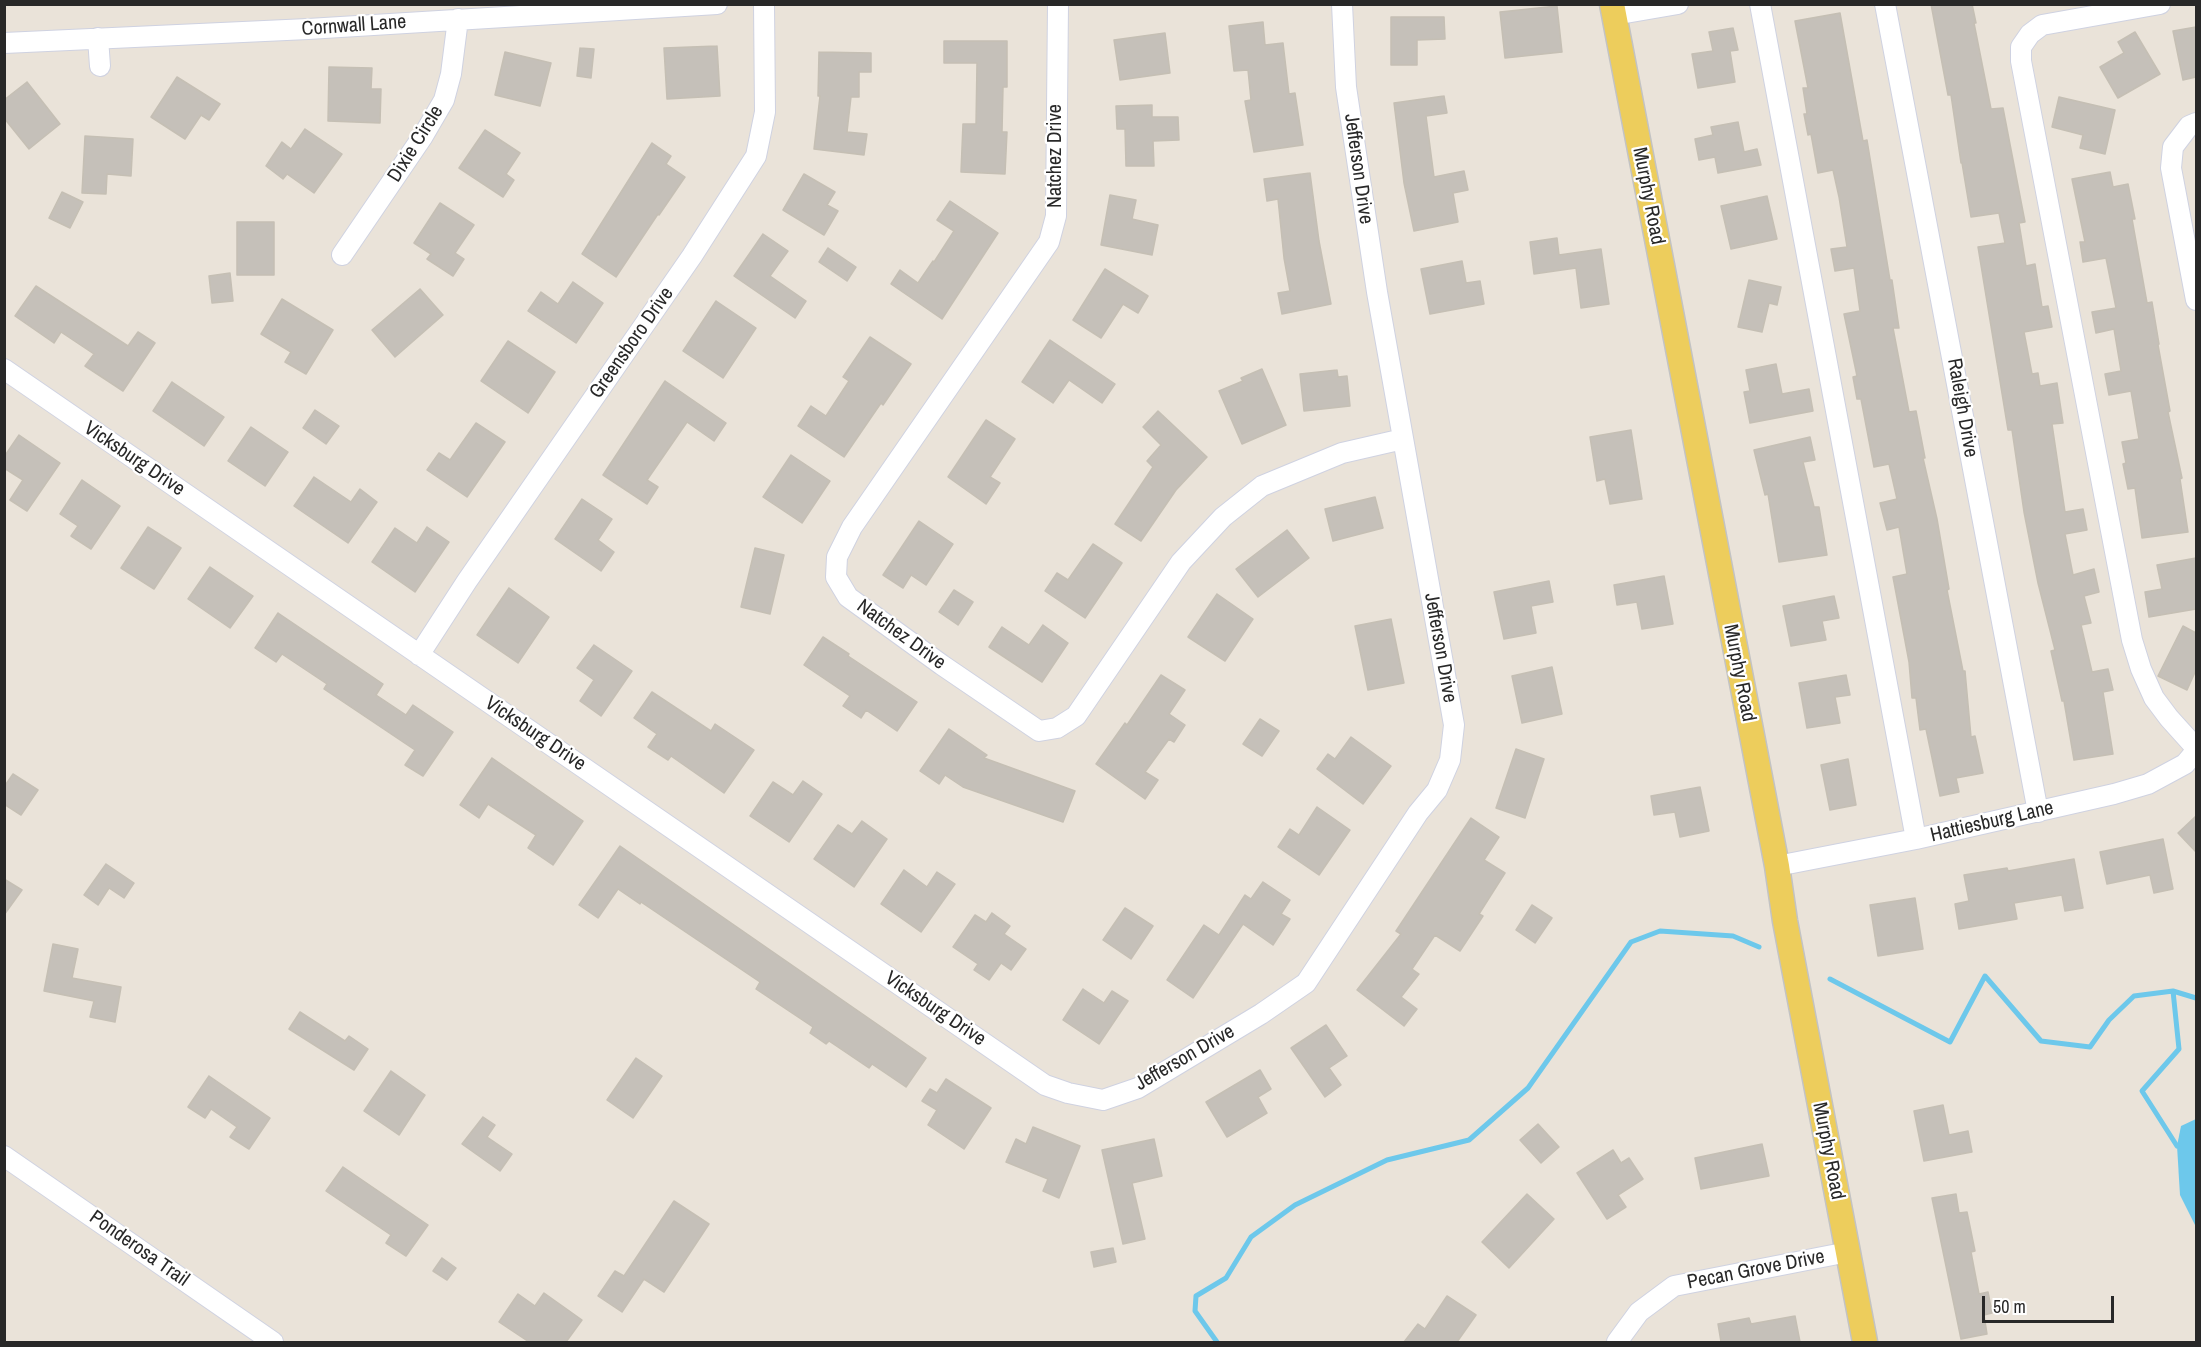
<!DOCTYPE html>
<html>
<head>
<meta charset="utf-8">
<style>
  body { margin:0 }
  #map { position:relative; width:2201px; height:1347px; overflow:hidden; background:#eae3d9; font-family:"Archivo Narrow",sans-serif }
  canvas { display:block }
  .frame { position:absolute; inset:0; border:6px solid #282828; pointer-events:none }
  .scale { position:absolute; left:1982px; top:1296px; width:132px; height:27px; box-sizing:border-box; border:3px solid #282828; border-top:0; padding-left:8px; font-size:18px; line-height:21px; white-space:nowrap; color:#282828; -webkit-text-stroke:4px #fff; paint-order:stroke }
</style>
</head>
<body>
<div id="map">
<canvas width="2201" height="1347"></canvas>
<div class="frame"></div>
<div class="scale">50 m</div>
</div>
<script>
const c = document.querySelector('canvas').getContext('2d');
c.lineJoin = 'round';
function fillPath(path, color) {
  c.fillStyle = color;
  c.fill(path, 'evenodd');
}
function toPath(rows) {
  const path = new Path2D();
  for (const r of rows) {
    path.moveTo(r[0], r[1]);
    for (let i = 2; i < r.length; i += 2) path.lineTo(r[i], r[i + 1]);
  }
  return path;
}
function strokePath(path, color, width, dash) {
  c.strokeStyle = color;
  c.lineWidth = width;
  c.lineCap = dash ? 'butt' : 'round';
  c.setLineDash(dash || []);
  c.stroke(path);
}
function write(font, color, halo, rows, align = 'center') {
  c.font = font + ' "Archivo Narrow",sans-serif';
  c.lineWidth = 4.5;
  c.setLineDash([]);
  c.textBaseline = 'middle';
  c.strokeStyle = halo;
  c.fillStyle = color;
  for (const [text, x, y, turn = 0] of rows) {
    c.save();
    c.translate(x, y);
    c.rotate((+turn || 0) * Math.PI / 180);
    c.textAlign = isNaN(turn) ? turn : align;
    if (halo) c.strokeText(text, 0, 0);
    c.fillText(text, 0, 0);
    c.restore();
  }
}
const water = toPath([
  [2196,1119,2196,1227,2180,1195,2177,1146,2181,1126]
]);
const stream = toPath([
  [1830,979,1950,1042,1985,976,2041,1041,2090,1047,2109,1020,2134,996,2173,991,2179,1049,2142,1091,2177,1146],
  [2173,991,2196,998],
  [1217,1342,1195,1311,1196,1296,1226,1278,1251,1237,1295,1205,1387,1160,1469,1140,1528,1088,1631,942,1660,931,1733,936,1759,947]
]);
const building = toPath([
  [1931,4,1972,4,1976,23,1974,23,1991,109,2003,108,2025,222,2019,223,2026,266,2035,264,2042,307,2048,306,2052,327,2024,332,2032,374,2038,373,2040,386,2057,383,2063,423,2052,424,2065,512,2083,509,2087,530,2065,534,2073,575,2094,569,2099,592,2084,596,2091,623,2081,625,2092,672,2108,669,2113,690,2103,692,2113,754,2074,760,2064,701,2062,701,2051,651,2055,650,2038,583,2024,512,2012,430,2008,430,1978,247,2005,243,1999,213,1971,217,1962,163,1961,163,1951,95,1948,95,1931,4],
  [1557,6,1562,52,1505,58,1500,12,1557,6],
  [1840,13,1863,141,1867,140,1890,280,1892,280,1899,328,1893,328,1909,412,1916,411,1925,458,1923,458,1937,519,1949,589,1947,590,1963,671,1965,671,1971,737,1975,736,1983,773,1956,778,1959,792,1940,796,1926,729,1920,730,1916,698,1912,698,1909,662,1893,577,1907,574,1899,527,1887,530,1880,503,1897,499,1889,464,1874,467,1861,399,1857,399,1853,377,1857,376,1844,314,1860,311,1854,268,1835,271,1831,249,1847,247,1839,197,1833,170,1818,173,1811,134,1808,135,1804,114,1807,114,1803,88,1808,88,1795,21,1840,13],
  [1391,17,1444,17,1445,39,1417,40,1417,65,1391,65,1391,17],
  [1263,22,1265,45,1283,43,1289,94,1295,93,1303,145,1254,152,1245,101,1251,100,1248,70,1234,71,1229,26,1263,22],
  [2196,27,2196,77,2183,80,2173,31,2196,27],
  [1733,28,1738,50,1730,51,1735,82,1698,88,1692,54,1713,51,1709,32,1733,28],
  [2135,32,2160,74,2118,98,2100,67,2124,53,2118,42,2135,32],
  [1165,33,1170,73,1120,80,1114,40,1165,33],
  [944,41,1007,41,1007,87,1003,87,1002,132,1007,132,1005,174,961,172,963,124,976,124,977,63,944,63,944,41],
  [717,46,720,96,667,99,664,48,717,46],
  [580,48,594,49,591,78,577,76,580,48],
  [505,52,551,63,540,106,495,95,505,52],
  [819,52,871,53,871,72,859,72,859,97,851,97,847,132,867,134,864,155,814,149,820,96,818,96,819,52],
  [329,67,372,68,371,89,381,89,380,123,328,121,329,67],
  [177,77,220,104,209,120,201,115,185,139,151,117,177,77],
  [27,82,60,124,29,149,4,118,4,100,27,82],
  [1444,96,1447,113,1426,116,1434,177,1464,171,1468,190,1453,193,1458,222,1414,231,1404,183,1394,103,1444,96],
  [2059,97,2115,110,2105,154,2080,148,2083,135,2052,127,2059,97],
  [1152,105,1152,117,1178,117,1179,140,1153,141,1154,166,1126,166,1125,129,1117,129,1116,106,1152,105],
  [1738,122,1744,152,1757,149,1761,165,1718,173,1715,157,1699,160,1695,139,1713,135,1711,127,1738,122],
  [305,129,342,154,314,193,287,174,283,179,266,166,282,142,291,149,305,129],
  [485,130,520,153,506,174,514,180,503,197,459,168,485,130],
  [85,136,133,139,131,176,107,174,106,194,82,193,85,136],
  [652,143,671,156,666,164,685,177,659,215,658,214,616,277,582,254,652,143],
  [2110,172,2113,187,2128,184,2135,219,2132,219,2147,303,2152,302,2159,344,2158,345,2170,411,2168,412,2182,478,2180,479,2188,532,2142,538,2135,488,2128,489,2123,464,2126,463,2122,442,2139,439,2131,391,2109,395,2105,374,2121,371,2114,329,2096,333,2092,312,2116,308,2106,258,2083,262,2080,242,2085,242,2072,179,2110,172],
  [1310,173,1319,241,1331,304,1282,314,1278,293,1290,291,1284,258,1278,199,1267,201,1264,179,1310,173],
  [804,174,835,192,827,205,838,211,824,235,783,210,804,174],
  [62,192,83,202,70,228,49,218,62,192],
  [1110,195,1136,200,1132,219,1158,225,1152,255,1101,245,1110,195],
  [1767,196,1777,239,1731,249,1721,206,1767,196],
  [950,201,998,233,942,319,891,284,900,270,918,283,933,261,934,262,954,231,937,220,950,201],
  [440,203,474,225,455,253,464,259,453,276,427,259,431,254,414,243,440,203],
  [237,222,274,222,274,275,237,275,237,222],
  [763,234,788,251,770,276,806,301,795,318,734,276,763,234],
  [1557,238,1559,255,1601,249,1609,304,1581,308,1576,268,1534,274,1530,242,1557,238],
  [828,248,856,267,847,281,819,262,828,248],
  [1462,261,1466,283,1480,281,1484,304,1430,314,1421,269,1462,261],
  [1105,269,1148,296,1138,313,1123,304,1101,338,1073,320,1105,269],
  [230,273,233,301,212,303,209,276,230,273],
  [1749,280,1781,287,1777,305,1769,303,1762,332,1738,327,1749,280],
  [573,282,603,303,576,343,528,311,541,292,558,304,573,282],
  [36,286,128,346,138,332,155,343,123,391,85,366,94,354,61,332,54,343,15,316,36,286],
  [420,289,443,315,395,357,372,330,420,289],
  [282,299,333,330,306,374,285,362,291,352,261,334,282,299],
  [716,301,756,328,723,378,683,351,716,301],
  [870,337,911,364,883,405,881,403,844,457,798,426,811,406,826,416,849,381,843,377,870,337],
  [1050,340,1115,384,1102,403,1069,380,1053,403,1022,382,1050,340],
  [508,341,555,372,528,413,481,381,508,341],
  [1776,364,1782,394,1809,389,1813,411,1750,423,1744,392,1750,391,1746,370,1776,364],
  [1262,369,1286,425,1242,444,1219,391,1243,381,1241,378,1262,369],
  [1337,370,1338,377,1347,376,1350,406,1304,411,1300,374,1337,370],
  [665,381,726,423,714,441,687,422,647,480,658,487,647,504,603,475,665,381],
  [172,382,224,417,204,446,153,411,172,382],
  [315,410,339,426,326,444,303,428,315,410],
  [1158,411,1207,457,1176,490,1141,541,1115,524,1153,467,1147,461,1161,445,1143,427,1158,411],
  [986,420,1015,439,990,477,1000,483,986,504,948,477,986,420],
  [476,423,505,442,467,497,427,470,439,453,450,460,476,423],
  [251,427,288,452,265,486,228,461,251,427],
  [1631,430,1642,499,1610,504,1605,479,1597,481,1590,437,1631,430],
  [19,435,60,463,27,511,10,500,23,480,4,468,4,457,19,435],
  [1810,437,1815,460,1803,462,1814,507,1819,507,1827,555,1779,562,1768,494,1765,495,1754,450,1810,437],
  [791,455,830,481,802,523,763,497,791,455],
  [314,477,351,502,360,489,377,502,348,543,294,506,314,477],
  [82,480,120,506,91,549,71,536,78,526,60,514,82,480],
  [1375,497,1383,528,1333,541,1325,509,1375,497],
  [582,499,612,519,598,540,614,552,601,571,555,539,582,499],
  [919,521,953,544,926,585,911,575,903,588,883,575,919,521],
  [148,527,181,548,154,589,121,568,148,527],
  [427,527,449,542,415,592,372,562,395,528,417,543,427,527],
  [1287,530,1309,558,1258,597,1236,569,1287,530],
  [1093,544,1122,563,1085,618,1045,591,1057,573,1068,580,1093,544],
  [755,548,784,555,770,614,741,607,755,548],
  [2196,558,2196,609,2149,617,2145,592,2162,589,2157,565,2196,558],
  [210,567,253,596,230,628,188,599,210,567],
  [1664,576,1673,624,1642,629,1637,602,1617,605,1614,585,1664,576],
  [1549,581,1553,602,1531,606,1536,633,1504,639,1494,592,1549,581],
  [509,588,549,617,518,663,477,635,509,588],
  [954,590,973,602,958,625,939,612,954,590],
  [1217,594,1253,619,1225,661,1188,637,1217,594],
  [1834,596,1839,618,1822,621,1826,640,1791,646,1783,606,1834,596],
  [278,613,383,684,376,695,406,715,413,705,453,732,423,776,405,765,415,750,324,689,327,684,282,654,276,662,255,648,278,613],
  [1391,619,1404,683,1368,690,1355,626,1391,619],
  [1043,625,1068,643,1042,682,989,647,1002,627,1029,645,1043,625],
  [2183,626,2196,633,2196,670,2187,690,2158,676,2183,626],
  [823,637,849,654,848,656,917,702,897,731,866,710,861,718,843,706,850,696,804,665,823,637],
  [594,645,632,671,601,716,580,701,594,680,577,668,594,645],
  [1552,667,1562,714,1522,723,1512,676,1552,667],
  [1161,675,1185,690,1169,714,1185,725,1174,742,1169,739,1145,772,1158,780,1145,799,1096,764,1125,723,1127,725,1161,675],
  [1846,675,1850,695,1835,697,1840,723,1807,728,1799,683,1846,675],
  [652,692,711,731,715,724,754,750,724,793,671,756,668,760,648,747,657,734,634,718,652,692],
  [1260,719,1279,731,1262,756,1243,744,1260,719],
  [949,729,987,755,984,758,1075,791,1063,822,963,787,945,775,939,784,920,771,949,729],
  [1351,737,1391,766,1363,804,1317,769,1328,754,1335,759,1351,737],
  [1516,749,1544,759,1525,818,1496,808,1516,749],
  [492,758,583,821,553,865,528,848,536,835,488,804,479,818,460,805,492,758],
  [1848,759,1856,805,1830,810,1821,765,1848,759],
  [13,774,38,790,21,815,4,804,4,787,13,774],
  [803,781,822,794,789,842,750,816,773,782,793,795,803,781],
  [1700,787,1709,831,1680,837,1675,812,1654,815,1651,796,1700,787],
  [1317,807,1350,830,1319,875,1278,847,1290,829,1299,835,1317,807],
  [2196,816,2196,852,2178,833,2196,816],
  [1471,818,1499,837,1484,860,1505,873,1479,914,1483,916,1460,951,1435,935,1412,969,1419,974,1401,997,1417,1009,1404,1026,1357,990,1401,934,1396,931,1471,818],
  [862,821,887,839,854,887,814,859,838,825,852,834,862,821],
  [2163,839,2173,889,2154,893,2150,875,2107,884,2100,852,2163,839],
  [620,846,926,1058,906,1087,872,1064,869,1068,829,1041,826,1044,810,1033,813,1027,756,989,760,982,641,902,640,904,618,889,598,918,579,905,620,846],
  [2074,859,2083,908,2065,911,2062,895,2014,903,2017,919,1959,929,1955,904,1969,901,1964,875,2007,868,2008,871,2074,859],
  [106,864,134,883,124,898,109,888,98,905,84,895,106,864],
  [904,870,927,887,937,872,955,884,921,932,881,904,904,870],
  [4,879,22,890,4,915,4,879],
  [1263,882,1290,900,1281,914,1290,919,1273,945,1243,924,1193,998,1167,980,1204,925,1219,935,1245,895,1251,899,1263,882],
  [1915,898,1923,949,1878,956,1870,905,1915,898],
  [1532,905,1552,918,1535,943,1516,930,1532,905],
  [1125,908,1153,926,1131,959,1103,940,1125,908],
  [992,913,1010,926,1004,934,1026,949,1011,970,1001,963,989,980,974,970,978,964,953,947,975,915,986,922,992,913],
  [53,944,78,949,72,978,121,987,115,1022,90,1017,94,1001,44,991,53,944],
  [1083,989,1104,1003,1112,991,1128,1001,1099,1044,1063,1020,1083,989],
  [300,1012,345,1041,349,1036,368,1049,354,1070,289,1029,300,1012],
  [1326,1025,1347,1056,1329,1068,1341,1085,1325,1097,1291,1048,1326,1025],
  [636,1058,662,1076,633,1118,607,1100,636,1058],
  [1260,1070,1271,1089,1258,1097,1267,1113,1227,1137,1206,1102,1260,1070],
  [391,1071,425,1095,399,1135,364,1111,391,1071],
  [209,1076,270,1118,249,1149,230,1137,237,1127,211,1109,205,1118,188,1107,209,1076],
  [946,1079,991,1108,964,1149,928,1125,937,1110,922,1101,930,1089,937,1093,946,1079],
  [1943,1105,1949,1135,1968,1131,1972,1152,1924,1161,1914,1111,1943,1105],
  [483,1117,495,1125,487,1137,512,1154,500,1171,462,1144,483,1117],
  [1538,1124,1559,1147,1541,1163,1520,1140,1538,1124],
  [1033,1127,1080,1146,1059,1198,1043,1191,1048,1179,1006,1162,1016,1139,1026,1144,1033,1127],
  [1154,1139,1162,1176,1132,1183,1145,1239,1123,1244,1102,1150,1154,1139],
  [1762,1144,1769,1176,1701,1189,1695,1158,1762,1144],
  [1613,1150,1621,1163,1629,1158,1643,1179,1618,1195,1626,1207,1607,1219,1577,1173,1613,1150],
  [343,1167,428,1225,406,1256,386,1243,391,1235,326,1191,343,1167],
  [1527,1194,1554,1219,1509,1268,1482,1242,1527,1194],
  [1956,1194,1959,1213,1967,1212,1975,1251,1971,1252,1979,1294,1988,1292,1992,1313,1984,1315,1987,1334,1961,1339,1932,1198,1956,1194],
  [674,1201,709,1224,664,1292,644,1279,622,1312,598,1296,615,1271,624,1276,674,1201],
  [1113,1248,1116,1262,1094,1267,1091,1252,1113,1248],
  [442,1258,456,1268,447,1280,433,1271,442,1258],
  [544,1293,582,1320,566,1342,529,1342,499,1322,518,1294,535,1306,544,1293],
  [1447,1296,1476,1315,1457,1342,1404,1342,1418,1324,1425,1329,1447,1296],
  [1795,1316,1800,1342,1721,1342,1718,1324,1749,1318,1751,1324,1795,1316]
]);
const minor = toPath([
  [1058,4,1056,216,1049,242,852,527,837,557,836,577,848,597,942,665,1039,731,1057,728,1076,716,1181,562,1223,517,1262,486,1342,453,1403,439],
  [1760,4,1916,839],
  [1885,4,2038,812],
  [2160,4,2042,25,2030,34,2021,47,2021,61,2132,640,2141,669,2154,698,2169,718,2196,748],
  [1614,15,1678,4],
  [98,38,100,66],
  [4,43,308,29,717,4],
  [2196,123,2189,126,2173,147,2171,168,2196,300],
  [342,255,423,136,444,100,451,74,458,19],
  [4,369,1045,1085,1068,1093,1103,1100,1138,1088,1261,1014,1306,983,1418,813,1437,790,1450,760,1454,725,1377,292,1346,87,1342,4],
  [419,655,467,581,692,256,756,156,765,112,764,4],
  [1777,866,1916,839,2114,794,2148,784,2185,764,2196,751],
  [4,1156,273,1342],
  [1617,1342,1639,1312,1674,1286,1848,1252]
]);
const major = toPath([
  [1612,4,1777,866,1785,921,1865,1342]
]);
const streetNames = [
  ["Cornwall Lane",354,26,-4],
  ["Dixie Circle",416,144,-58],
  ["Natchez Drive",1056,156,-90],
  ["Jefferson Drive",1358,169,82],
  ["Murphy Road",1648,196,79],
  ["Greensboro Drive",632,343,-55],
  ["Raleigh Drive",1962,408,80],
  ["Vicksburg Drive",134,459,34],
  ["Natchez Drive",901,635,36],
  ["Jefferson Drive",1440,648,80],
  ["Murphy Road",1739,673,79],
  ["Vicksburg Drive",535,734,34],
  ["Hattiesburg Lane",1992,822,-13],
  ["Vicksburg Drive",935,1009,34],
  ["Jefferson Drive",1185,1058,-30],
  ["Murphy Road",1828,1151,79],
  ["Ponderosa Trail",139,1249,35],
  ["Pecan Grove Drive",1756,1270,-11]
];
fillPath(water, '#6dc8eb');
strokePath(stream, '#6dc8eb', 5);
fillPath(building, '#c5c0b9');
strokePath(building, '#c5bfb4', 1.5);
strokePath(minor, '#cfd2e1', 22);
strokePath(major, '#c3c3c3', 27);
strokePath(minor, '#fff', 20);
strokePath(major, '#edcd5c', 24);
write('20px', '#282828', '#fff', streetNames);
</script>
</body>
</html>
